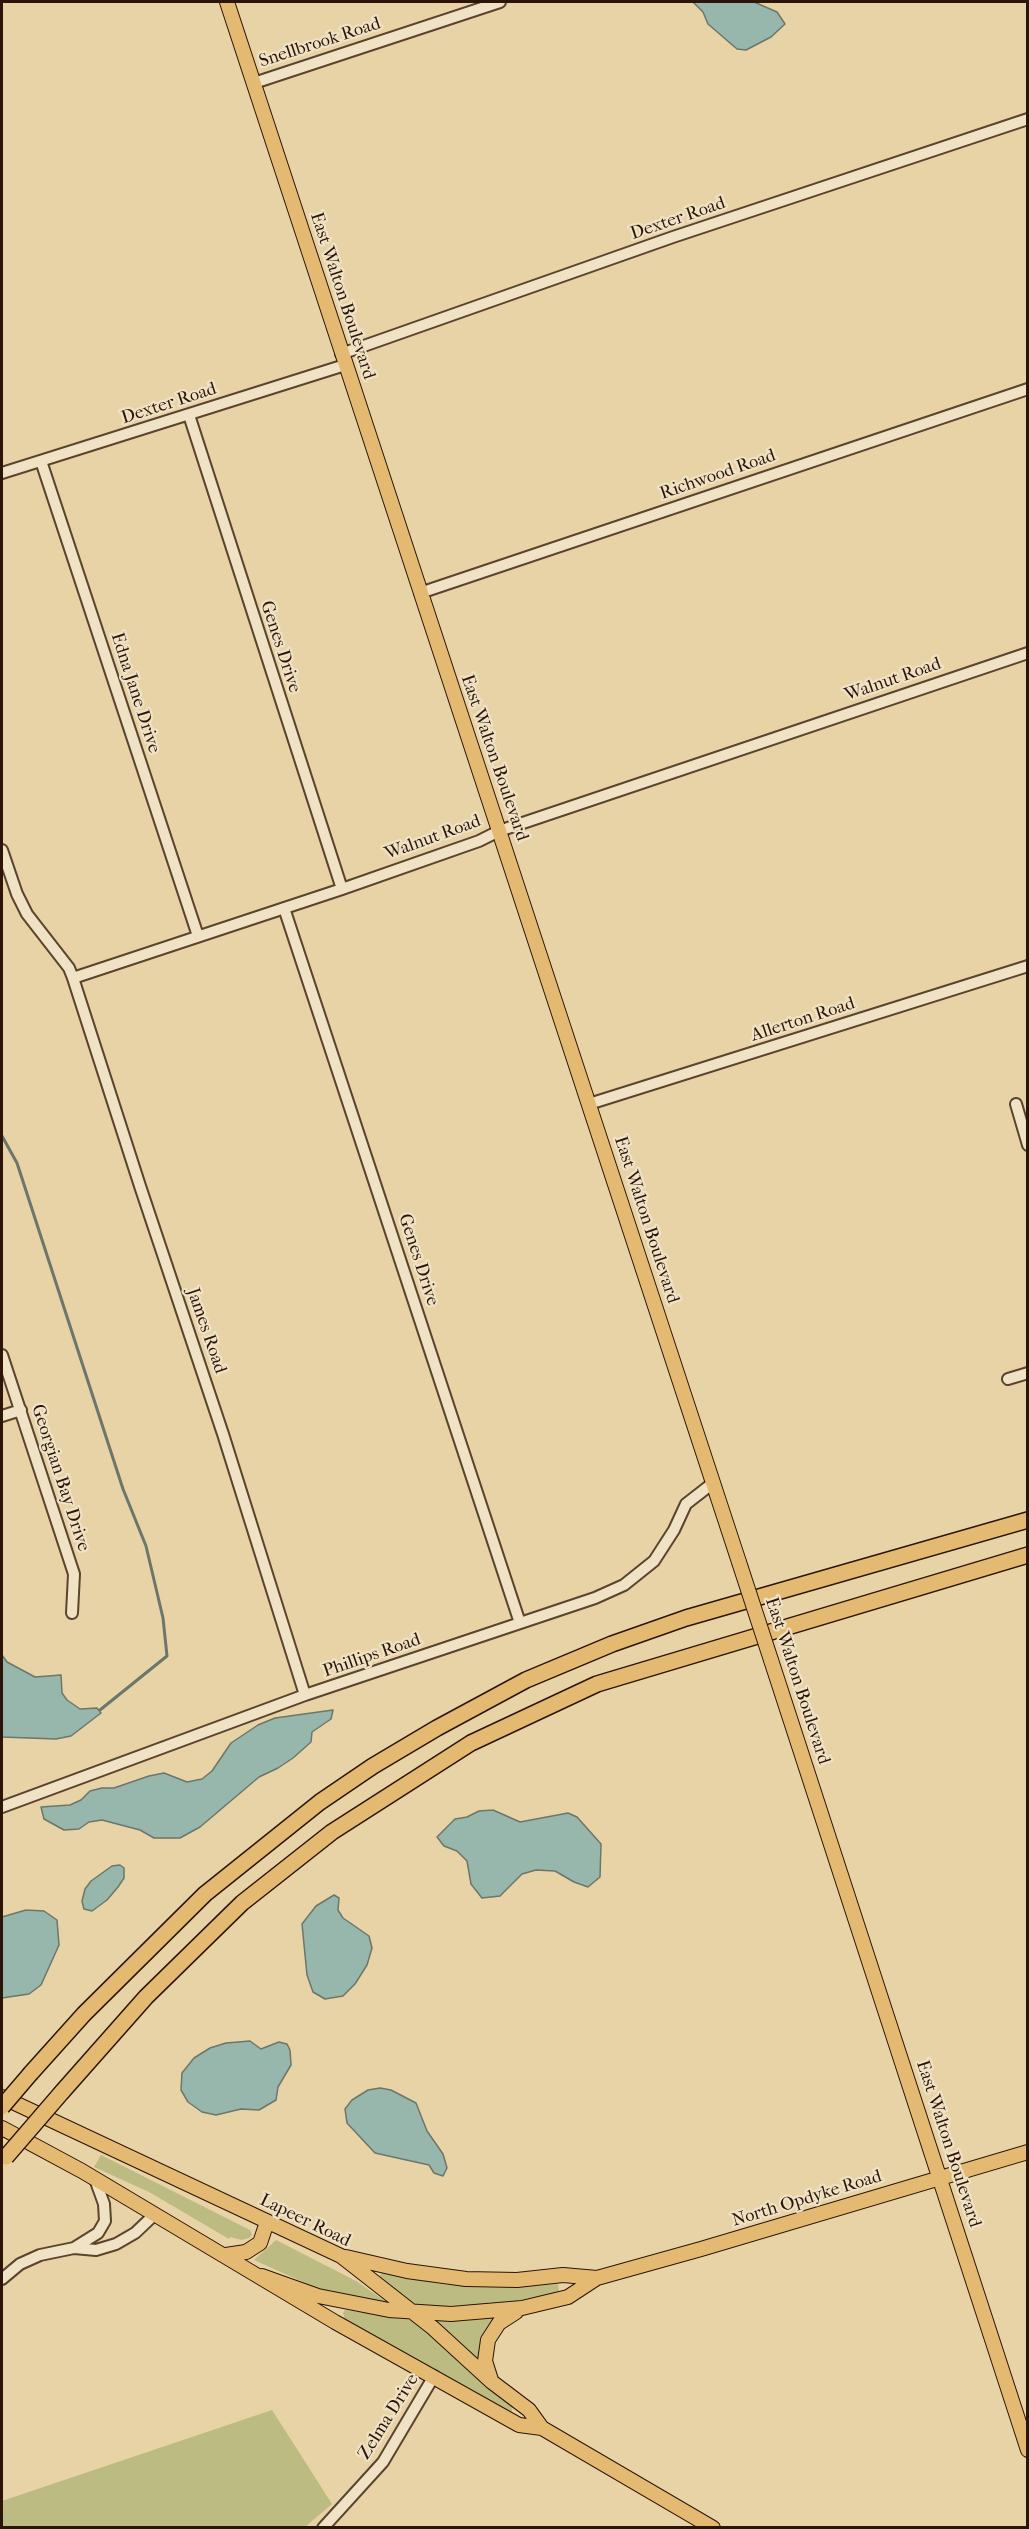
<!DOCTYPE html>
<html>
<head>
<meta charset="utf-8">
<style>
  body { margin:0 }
  #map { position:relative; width:1029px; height:2529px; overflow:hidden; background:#e7d3a6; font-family:"IM FELL French Canon",serif }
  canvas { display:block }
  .frame { position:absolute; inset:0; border:3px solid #2c1506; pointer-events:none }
</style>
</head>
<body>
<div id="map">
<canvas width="1029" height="2529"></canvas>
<div class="frame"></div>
</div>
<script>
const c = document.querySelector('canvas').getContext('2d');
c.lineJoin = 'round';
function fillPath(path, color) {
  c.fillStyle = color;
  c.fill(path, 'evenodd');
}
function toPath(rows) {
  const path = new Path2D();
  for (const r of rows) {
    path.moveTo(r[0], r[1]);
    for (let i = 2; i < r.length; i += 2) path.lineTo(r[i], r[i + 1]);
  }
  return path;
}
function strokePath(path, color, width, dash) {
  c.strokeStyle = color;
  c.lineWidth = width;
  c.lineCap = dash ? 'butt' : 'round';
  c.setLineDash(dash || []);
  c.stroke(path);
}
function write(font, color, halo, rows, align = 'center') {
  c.font = font + ' "IM FELL French Canon",serif';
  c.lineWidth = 4.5;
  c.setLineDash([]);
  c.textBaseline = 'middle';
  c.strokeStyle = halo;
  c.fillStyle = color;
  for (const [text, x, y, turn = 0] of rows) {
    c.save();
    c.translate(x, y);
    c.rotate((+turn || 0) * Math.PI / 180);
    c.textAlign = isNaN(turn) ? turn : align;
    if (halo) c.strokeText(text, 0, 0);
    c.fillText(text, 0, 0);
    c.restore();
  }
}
const green = toPath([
  [101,2155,250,2230,252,2235,249,2238,242,2240,230,2237,229,2239,149,2192,94,2167],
  [276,2240,356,2281,388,2303,336,2294,314,2287,254,2260],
  [381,2273,448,2285,520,2287,558,2284,559,2292,501,2304,418,2307,379,2279],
  [345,2310,414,2320,513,2405,512,2411,509,2412,345,2321,343,2313],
  [498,2318,479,2363,434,2321,435,2320],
  [272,2410,332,2504,305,2527,2,2527,2,2501]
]);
const water = toPath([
  [693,2,754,2,777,12,785,24,771,37,746,50,737,49,708,24,703,12,693,2],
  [2,1655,7,1662,35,1677,61,1675,62,1693,67,1700,80,1709,97,1708,101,1713,71,1736,56,1739,2,1737,2,1655],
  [333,1710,331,1719,312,1732,311,1742,293,1758,278,1768,259,1777,200,1827,180,1838,154,1838,140,1830,102,1820,89,1822,79,1829,64,1830,44,1819,41,1807,70,1805,81,1800,90,1791,102,1788,114,1788,149,1776,164,1773,187,1782,202,1779,212,1771,231,1743,258,1725,275,1718,333,1710],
  [493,1810,520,1822,568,1813,577,1817,601,1844,600,1877,588,1887,574,1882,555,1871,536,1870,522,1874,500,1896,482,1898,471,1884,467,1861,457,1851,444,1846,437,1837,455,1819,467,1817,479,1811,493,1810],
  [120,1865,124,1868,124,1878,118,1887,107,1900,92,1911,84,1909,82,1901,85,1889,91,1881,112,1866,120,1865],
  [334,1895,339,1898,338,1910,343,1918,369,1936,372,1948,367,1965,355,1984,343,1996,325,1999,313,1992,307,1975,302,1924,316,1906,334,1895],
  [26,1910,44,1911,57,1920,59,1945,41,1985,29,1994,2,1998,2,1917,26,1910],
  [250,2041,261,2049,279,2042,287,2044,290,2050,291,2065,278,2087,276,2100,259,2110,241,2109,216,2115,202,2112,188,2102,181,2090,182,2073,194,2058,210,2048,226,2043,250,2041],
  [380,2088,391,2090,416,2103,427,2131,443,2154,447,2168,443,2176,434,2173,429,2165,375,2153,347,2123,345,2109,352,2100,368,2090,380,2088]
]);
const stream = toPath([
  [2,1136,17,1163,123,1489,146,1546,163,1618,167,1656,100,1710]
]);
const minor = toPath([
  [254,83,500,2],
  [341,354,673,237,1028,119],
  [189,415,342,889],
  [41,461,198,936],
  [2,473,345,365],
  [420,593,1028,389],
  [2,850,17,894,27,914,69,968,73,978,140,1186,223,1434,305,1695],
  [284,908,520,1623],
  [73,978,342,889,479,841,499,831,1028,653],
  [589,1104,1028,966],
  [1016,1104,1028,1145],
  [2,1355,74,1574,72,1613],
  [1008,1379,1028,1373],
  [2,1416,21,1410],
  [2,1807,305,1695,595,1598,624,1585,654,1561,674,1530,686,1504,713,1483],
  [74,2248,98,2233,105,2221,104,2204,95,2179],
  [2,2279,20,2264,40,2255,74,2248,96,2250,116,2244,135,2233,155,2214],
  [323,2528,383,2462,434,2376]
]);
const major = toPath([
  [227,2,739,1562],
  [771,1660,1028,2450],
  [2,2097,341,2256,433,2328,492,2382,529,2410,542,2428,713,2528],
  [2,2128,82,2171,335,2322,519,2425,542,2428],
  [226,2255,246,2252,260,2243,267,2222],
  [346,2257,407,2271,466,2279,517,2280,563,2275,597,2278],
  [262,2276,318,2296,389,2310,451,2314,522,2308,568,2297,597,2278,701,2249,1028,2152],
  [491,2380,485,2361,488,2340,499,2323,516,2312]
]);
const highway = toPath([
  [31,2073,84,2014,205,1894,320,1802,373,1766,437,1728,526,1680,612,1644,686,1618,1028,1520],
  [62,2092,146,1997,242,1903,332,1832,471,1743,597,1684,1028,1555]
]);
const majorBridge = toPath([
  [739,1562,771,1660]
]);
const highwayBridge = toPath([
  [2,2107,31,2073],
  [6,2157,62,2092]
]);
const streetNames = [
  ["Snellbrook Road",320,43,-18],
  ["Dexter Road",678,219,-19],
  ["East Walton Boulevard",342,296,72],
  ["Dexter Road",169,404,-18],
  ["Richwood Road",718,475,-19],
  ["Genes Drive",280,647,72],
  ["Walnut Road",893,680,-19],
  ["Edna Jane Drive",135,693,72],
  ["East Walton Boulevard",494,758,71],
  ["Walnut Road",433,838,-20],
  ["Allerton Road",803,1020,-18],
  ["East Walton Boulevard",646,1220,72],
  ["Genes Drive",418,1260,72],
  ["James Road",206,1331,71],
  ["Georgian Bay Drive",60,1478,72],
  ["Phillips Road",372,1656,-19],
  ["East Walton Boulevard",797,1681,72],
  ["East Walton Boulevard",948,2144,72],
  ["North Opdyke Road",807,2199,-17],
  ["Lapeer Road",305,2221,26],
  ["Zelma Drive",389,2417,-58]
];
fillPath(green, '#bcbb82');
fillPath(water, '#97b7ad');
strokePath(water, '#6c766a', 1.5);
strokePath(stream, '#6c766a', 3);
strokePath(minor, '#5b442e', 14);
strokePath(major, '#2c1506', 16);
strokePath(highway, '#2c1506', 18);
strokePath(minor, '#efe2c5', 10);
strokePath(major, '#e4ba73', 14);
strokePath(highway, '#e4ba73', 15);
strokePath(majorBridge, '#2c1506', 16, []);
strokePath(highwayBridge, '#2c1506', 18, []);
strokePath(majorBridge, '#e4ba73', 14);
strokePath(highwayBridge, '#e4ba73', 15);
write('18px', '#2c1506', '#efe2c5', streetNames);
</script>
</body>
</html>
